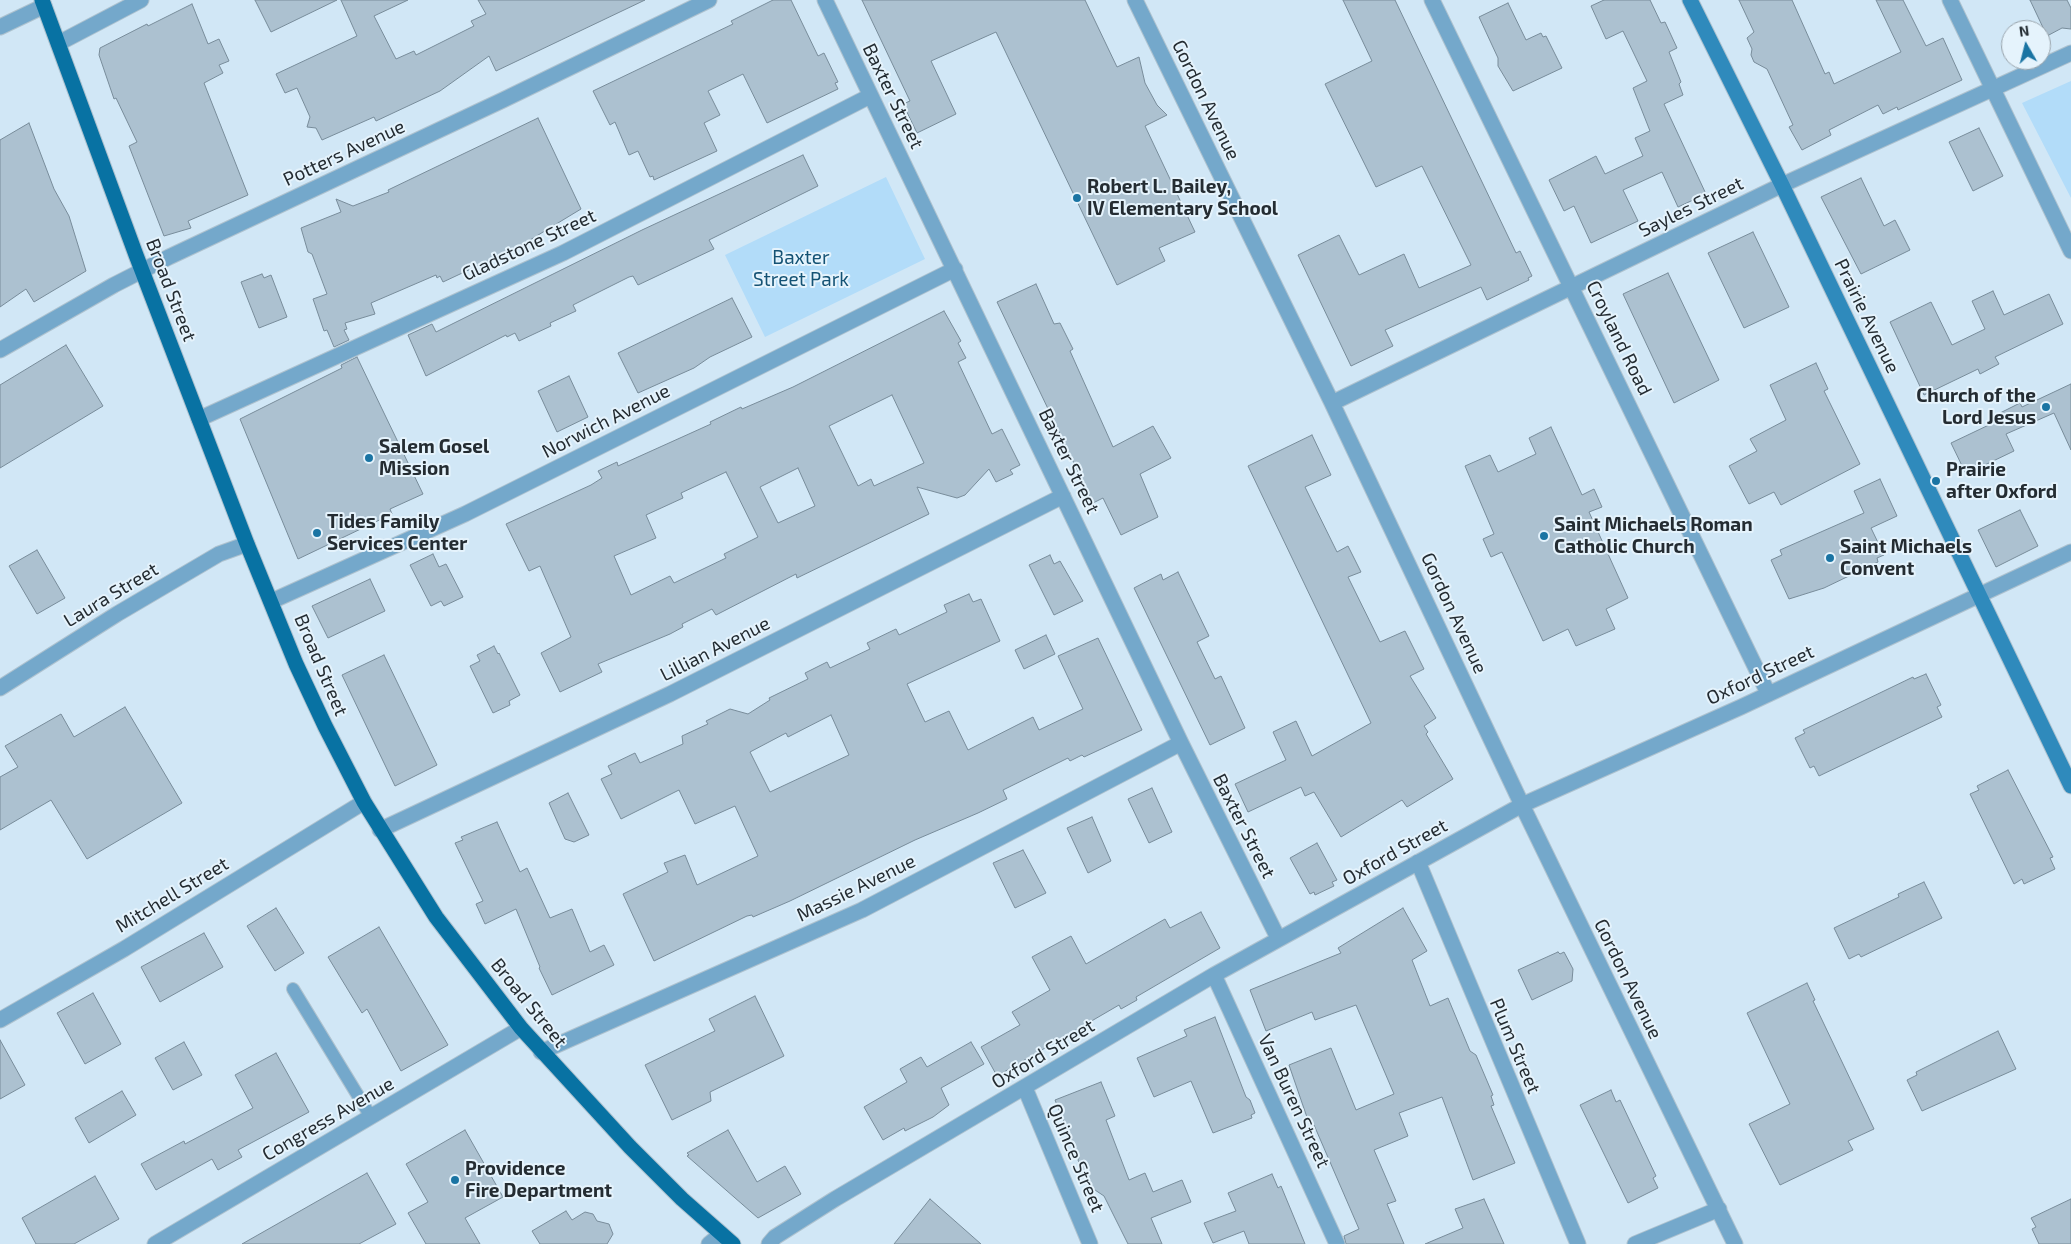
<!DOCTYPE html>
<html>
<head>
<meta charset="utf-8">
<style>
  body { margin:0 }
  #map { position:relative; width:2071px; height:1244px; overflow:hidden; background:#d1e7f6; font-family:"Exo 2",sans-serif }
  canvas { display:block }
  .north { position:absolute; left:2001px; top:20px; width:50px; height:50px; box-sizing:border-box; background:#e5f3fc; border:1px solid #98a3ab; border-radius:50%; rotate:352deg; font-size:14px; font-weight:700; line-height:20px; text-align:center; color:#242c32 }
  .north::after { content:''; display:block; margin:auto; width:18px; height:22px; background:#1a74a3; clip-path:polygon(50% 0,100% 100%,50% 72%,0 100%) }
</style>
</head>
<body>
<div id="map">
<canvas width="2071" height="1244"></canvas>
<div class="north">N</div>
</div>
<script>
const c = document.querySelector('canvas').getContext('2d');
c.lineJoin = 'round';
function fillPath(path, color) {
  c.fillStyle = color;
  c.fill(path, 'evenodd');
}
function toPath(rows) {
  const path = new Path2D();
  for (const r of rows) {
    path.moveTo(r[0], r[1]);
    for (let i = 2; i < r.length; i += 2) path.lineTo(r[i], r[i + 1]);
  }
  return path;
}
function strokePath(path, color, width, dash) {
  c.strokeStyle = color;
  c.lineWidth = width;
  c.lineCap = dash ? 'butt' : 'round';
  c.setLineDash(dash || []);
  c.stroke(path);
}
function write(font, color, halo, rows, align = 'center') {
  c.font = font + ' "Exo 2",sans-serif';
  c.lineWidth = 4;
  c.setLineDash([]);
  c.textBaseline = 'middle';
  c.strokeStyle = halo;
  c.fillStyle = color;
  for (const [text, x, y, turn = 0] of rows) {
    c.save();
    c.translate(x, y);
    c.rotate((+turn || 0) * Math.PI / 180);
    c.textAlign = isNaN(turn) ? turn : align;
    if (halo) c.strokeText(text, 0, 0);
    c.fillText(text, 0, 0);
    c.restore();
  }
}
const green = toPath([
  [2071,81,2071,198,2022,103],
  [886,177,925,259,765,337,725,255]
]);
const building = toPath([
  [255,0,337,0,271,32,255,0],
  [341,0,408,0,374,16,396,59,414,51,416,55,474,26,471,21,486,14,478,0,645,0,496,71,489,56,440,91,376,121,374,117,322,140,316,128,307,127,310,117,297,88,285,93,276,74,357,36,341,0],
  [773,0,791,0,818,56,824,53,838,82,835,83,838,89,767,123,743,74,708,91,720,115,704,123,717,151,654,180,653,176,650,177,638,151,629,155,615,122,610,125,593,91,733,24,731,21,773,0],
  [862,0,1085,0,1117,67,1139,57,1145,83,1157,105,1167,115,1145,126,1195,232,1159,248,1165,261,1117,285,996,32,931,61,956,114,917,133,903,104,910,101,862,0],
  [1343,0,1395,0,1516,253,1520,251,1532,276,1528,278,1529,280,1487,300,1481,287,1385,330,1393,346,1351,366,1298,255,1339,235,1359,275,1404,254,1419,288,1471,265,1422,166,1376,187,1325,84,1372,61,1343,0],
  [1604,0,1650,0,1661,23,1665,22,1677,48,1669,52,1681,82,1679,84,1683,95,1664,104,1706,194,1678,207,1662,172,1623,190,1638,221,1591,243,1574,206,1564,211,1549,180,1596,156,1605,174,1643,156,1635,138,1650,131,1633,88,1647,81,1623,31,1606,39,1591,6,1604,0],
  [1739,0,1792,0,1825,74,1829,72,1834,84,1901,52,1876,0,1903,0,1926,46,1943,38,1962,80,1898,110,1897,107,1883,114,1878,105,1829,130,1831,135,1802,150,1789,127,1793,125,1767,69,1754,62,1751,55,1752,49,1747,38,1754,32,1739,0],
  [2030,0,2067,0,2071,8,2071,29,2062,28,2047,36,2030,0],
  [1508,3,1526,40,1541,33,1543,37,1546,36,1562,68,1513,91,1498,66,1498,58,1479,17,1508,3],
  [192,4,208,44,219,39,229,61,219,65,223,73,204,83,248,195,188,221,191,228,164,236,129,146,137,142,116,98,114,99,99,55,100,48,147,24,148,26,192,4],
  [538,118,581,209,520,246,443,282,440,276,437,278,436,275,371,303,375,314,345,323,347,329,344,330,349,340,334,347,327,330,324,331,313,299,327,294,312,254,308,252,301,228,341,212,336,199,353,206,389,192,388,190,538,118],
  [29,123,54,189,69,216,86,271,34,302,26,289,0,307,0,140,29,123],
  [1979,128,2003,176,1973,191,1949,142,1979,128],
  [803,155,818,186,709,240,714,249,638,285,633,276,629,277,573,305,576,311,550,323,551,326,519,341,515,333,507,337,506,335,426,376,408,335,432,324,436,332,642,230,803,155],
  [1861,178,1884,226,1895,220,1910,250,1861,274,1821,197,1861,178],
  [1753,232,1789,307,1744,328,1708,253,1753,232],
  [1668,273,1719,380,1674,403,1623,294,1668,273],
  [262,274,264,278,271,275,287,317,259,328,241,282,262,274],
  [1036,284,1054,324,1060,323,1073,349,1070,351,1113,447,1153,426,1171,458,1140,474,1158,517,1121,535,1103,498,1093,503,997,302,1036,284],
  [1993,291,2004,315,2049,294,2063,324,1995,357,1999,364,1980,374,1978,369,1924,395,1890,322,1931,302,1952,345,1985,329,1972,301,1993,291],
  [732,298,752,337,710,357,694,368,638,393,618,353,732,298],
  [944,311,961,341,958,343,966,358,958,362,992,434,1002,429,1020,465,1010,470,1013,474,996,482,989,469,965,495,957,498,917,487,929,514,797,578,796,574,716,615,712,609,682,624,683,627,670,634,598,664,602,672,560,692,541,653,571,637,540,566,529,571,506,524,591,485,602,478,598,471,617,462,618,466,711,424,710,422,741,407,742,409,793,387,944,311],
  [892,395,924,463,874,486,871,479,858,486,829,426,892,395],
  [798,468,815,506,778,523,760,487,798,468],
  [726,472,758,537,724,554,726,558,674,583,670,576,631,595,614,556,656,538,646,515,683,498,681,493,726,472],
  [66,345,103,406,0,468,0,385,66,345],
  [357,357,423,494,390,509,392,514,298,559,240,419,342,368,341,365,357,357],
  [1816,363,1828,389,1824,391,1860,464,1781,505,1774,492,1749,504,1729,466,1757,451,1750,439,1786,420,1770,385,1816,363],
  [569,376,588,417,557,432,538,391,569,376],
  [2071,384,2071,450,2054,413,2006,434,2014,451,1966,474,1951,443,1993,423,2002,417,2000,413,2020,403,2022,407,2071,384],
  [1551,427,1582,495,1594,489,1602,507,1589,512,1628,598,1606,609,1615,629,1576,646,1568,629,1543,641,1502,552,1491,557,1483,539,1494,534,1465,466,1490,455,1498,472,1536,454,1529,438,1551,427],
  [1312,435,1331,475,1305,487,1337,552,1348,546,1361,572,1348,577,1380,642,1405,631,1424,669,1410,676,1436,718,1424,726,1428,732,1426,734,1453,779,1407,807,1402,800,1341,837,1314,792,1305,796,1301,787,1248,812,1235,784,1286,760,1273,732,1296,721,1312,756,1371,723,1248,466,1312,435],
  [1880,479,1897,516,1871,528,1884,555,1877,558,1878,562,1824,588,1789,599,1771,560,1782,555,1780,550,1864,513,1854,491,1880,479],
  [2020,510,2038,546,1996,567,1978,530,2020,510],
  [37,550,65,598,37,614,9,566,37,550],
  [433,554,439,567,446,564,463,597,444,606,441,601,431,606,410,565,433,554],
  [1050,555,1054,564,1060,561,1083,601,1054,615,1029,565,1050,555],
  [1178,572,1209,636,1197,642,1215,679,1221,676,1245,728,1210,745,1134,588,1161,574,1163,580,1178,572],
  [370,579,385,611,328,638,312,606,370,579],
  [969,594,973,602,981,599,1000,641,907,684,925,722,949,711,968,750,1033,717,1039,730,1083,709,1058,656,1098,638,1142,730,1084,757,1082,755,1070,761,1068,758,1003,790,1007,799,978,813,915,840,790,901,753,917,752,915,747,916,654,961,623,894,668,872,664,863,685,855,697,885,758,856,735,806,695,824,679,790,621,819,601,779,612,774,608,766,635,753,640,763,683,744,682,736,708,724,706,721,730,709,748,714,770,700,769,698,808,679,805,673,827,662,830,668,870,649,867,643,896,629,899,635,947,612,944,605,969,594],
  [831,715,849,755,770,792,750,752,786,733,788,737,831,715],
  [1046,635,1055,654,1024,669,1015,650,1046,635],
  [494,646,498,654,499,653,520,695,509,701,510,705,493,713,470,666,480,661,477,655,494,646],
  [384,655,437,765,395,786,342,675,384,655],
  [1926,674,1941,705,1937,707,1942,717,1819,776,1814,766,1810,768,1795,738,1805,733,1803,730,1913,677,1914,679,1926,674],
  [125,707,182,803,87,859,51,800,0,830,0,777,18,767,5,746,61,714,74,737,125,707],
  [2008,770,2053,857,2050,858,2055,869,2024,884,2022,879,2014,884,1970,794,1979,790,1977,786,2008,770],
  [1152,788,1172,832,1149,843,1128,799,1152,788],
  [568,793,589,835,574,842,565,839,549,803,568,793],
  [1092,817,1111,861,1088,873,1067,828,1092,817],
  [497,822,520,872,527,868,550,918,572,909,590,952,604,945,614,965,552,995,539,968,540,967,516,909,485,924,476,904,483,901,455,843,463,840,461,837,497,822],
  [1317,843,1337,880,1332,882,1334,886,1315,895,1314,892,1310,894,1290,858,1317,843],
  [1023,850,1046,893,1015,908,993,863,1023,850],
  [1924,882,1942,918,1861,957,1859,954,1849,959,1834,928,1899,897,1898,894,1924,882],
  [276,908,304,953,275,971,247,926,276,908],
  [1403,908,1427,951,1412,960,1430,1006,1448,998,1470,1051,1476,1055,1493,1095,1491,1096,1494,1105,1491,1106,1515,1163,1473,1180,1442,1097,1399,1113,1408,1136,1374,1150,1396,1201,1387,1204,1404,1244,1346,1244,1344,1236,1359,1229,1314,1125,1310,1126,1289,1065,1331,1048,1356,1110,1394,1094,1356,1005,1315,1020,1312,1012,1266,1031,1250,990,1341,953,1338,948,1403,908],
  [1201,912,1220,948,1136,997,1137,1000,1121,1009,1119,1005,997,1076,981,1047,1020,1025,1012,1012,1050,990,1032,957,1071,936,1086,964,1165,919,1170,928,1201,912],
  [379,927,448,1045,401,1071,367,1009,362,1013,328,957,379,927],
  [204,933,223,967,160,1002,141,967,204,933],
  [1558,952,1560,954,1564,952,1573,969,1572,981,1532,1000,1518,970,1558,952],
  [1807,983,1815,1000,1813,1001,1874,1129,1848,1141,1853,1150,1780,1185,1749,1124,1790,1104,1747,1013,1807,983],
  [93,993,121,1044,85,1064,57,1013,93,993],
  [755,996,784,1056,710,1092,711,1101,672,1120,645,1065,715,1031,709,1019,755,996],
  [1215,1017,1246,1097,1250,1100,1255,1113,1251,1115,1252,1118,1213,1133,1191,1081,1154,1097,1137,1058,1187,1036,1184,1030,1215,1017],
  [1998,1031,2016,1069,1922,1111,1907,1080,1917,1075,1916,1072,1998,1031],
  [0,1040,25,1085,0,1099,0,1040],
  [184,1042,202,1075,173,1090,155,1058,184,1042],
  [971,1042,984,1064,941,1088,949,1105,933,1117,905,1131,904,1128,883,1140,864,1107,907,1082,900,1069,921,1057,927,1067,971,1042],
  [276,1053,309,1112,238,1150,242,1157,218,1170,212,1159,156,1190,141,1164,184,1141,185,1144,253,1108,235,1075,276,1053],
  [1101,1082,1115,1116,1106,1120,1129,1180,1145,1173,1153,1192,1182,1180,1191,1202,1151,1218,1162,1244,1128,1244,1104,1196,1089,1186,1078,1160,1079,1158,1055,1100,1101,1082],
  [1611,1090,1616,1102,1620,1100,1656,1176,1653,1178,1658,1188,1628,1203,1580,1105,1611,1090],
  [122,1091,136,1115,89,1143,75,1118,122,1091],
  [465,1130,503,1197,465,1218,480,1244,426,1244,408,1213,428,1202,406,1164,465,1130],
  [728,1130,757,1182,785,1166,801,1194,758,1218,687,1156,689,1155,687,1153,728,1130],
  [367,1173,396,1224,359,1244,242,1244,367,1173],
  [1272,1174,1278,1188,1281,1186,1305,1244,1249,1244,1244,1231,1213,1243,1204,1223,1236,1211,1228,1193,1272,1174],
  [95,1176,119,1219,74,1244,36,1244,22,1218,95,1176],
  [930,1199,981,1244,894,1244,930,1199],
  [1484,1199,1504,1244,1425,1244,1463,1228,1455,1209,1484,1199],
  [2071,1199,2071,1244,2039,1244,2032,1229,2036,1227,2031,1218,2071,1199],
  [566,1211,572,1220,585,1212,593,1214,597,1221,609,1224,613,1234,607,1244,540,1244,532,1231,566,1211]
]);
const lane = toPath([
  [293,989,371,1117]
]);
const street = toPath([
  [825,0,1181,743,1278,938],
  [1135,0,1332,403,1522,805,1735,1244],
  [1432,0,1768,693],
  [1950,0,2071,251],
  [0,27,44,6],
  [59,43,141,0],
  [0,350,114,285,169,257,503,100,709,0],
  [1332,403,1782,185,2071,53],
  [199,419,563,253,870,96],
  [272,601,465,514,955,269],
  [0,688,117,614,219,554,247,544],
  [380,830,670,694,1063,496],
  [1418,862,1578,1244],
  [1214,975,1337,1244],
  [0,1020,124,949,364,802],
  [541,1052,862,910,1181,743],
  [1025,1088,1090,1244],
  [155,1244,521,1028],
  [709,1244,721,1234],
  [769,1244,775,1237,835,1199,1214,975,1522,805,1741,707,2071,552],
  [1635,1244,1719,1209]
]);
const secondary = toPath([
  [1690,0,1782,185,2071,786]
]);
const primary = toPath([
  [42,0,136,255,247,544,296,664,325,726,364,802,436,917,521,1028,630,1147,682,1199,733,1244]
]);
const markers = [
  [1077,198,5,"#1a74a3"],
  [2046,407,5,"#1a74a3"],
  [369,458,5,"#1a74a3"],
  [1936,481,5,"#1a74a3"],
  [317,533,5,"#1a74a3"],
  [1544,536,5,"#1a74a3"],
  [1830,558,5,"#1a74a3"],
  [455,1180,5,"#1a74a3"]
];
const streetNames = [
  ["Baxter Street",893,96,64],
  ["Gordon Avenue",1206,100,64],
  ["Potters Avenue",344,153,-25],
  ["Sayles Street",1691,207,-26],
  ["Gladstone Street",529,245,-25],
  ["Broad Street",171,290,69],
  ["Prairie Avenue",1867,316,64],
  ["Croyland Road",1619,338,64],
  ["Norwich Avenue",606,421,-27],
  ["Baxter Street",1069,461,64],
  ["Laura Street",111,595,-31],
  ["Gordon Avenue",1454,613,65],
  ["Lillian Avenue",715,649,-27],
  ["Broad Street",321,665,67],
  ["Oxford Street",1760,675,-25],
  ["Baxter Street",1244,826,63],
  ["Oxford Street",1395,852,-29],
  ["Massie Avenue",856,888,-26],
  ["Mitchell Street",172,895,-31],
  ["Gordon Avenue",1628,979,64],
  ["Broad Street",529,1003,51],
  ["Plum Street",1515,1046,67],
  ["Oxford Street",1043,1054,-31],
  ["Van Buren Street",1294,1101,65],
  ["Congress Avenue",328,1119,-30],
  ["Quince Street",1076,1158,67]
];
const poiNames = [
  ["Robert L. Bailey,",1087,187],
  ["IV Elementary School",1087,209],
  ["Church of the",2036,396,"right"],
  ["Lord Jesus",2036,418,"right"],
  ["Salem Gosel",379,447],
  ["Mission",379,469],
  ["Prairie",1946,470],
  ["after Oxford",1946,492],
  ["Tides Family",327,522],
  ["Services Center",327,544],
  ["Saint Michaels Roman",1554,525],
  ["Catholic Church",1554,547],
  ["Saint Michaels",1840,547],
  ["Convent",1840,569],
  ["Providence",465,1169],
  ["Fire Department",465,1191]
];
const parkNames = [
  ["Baxter",801,258],
  ["Street Park",801,280]
];
fillPath(green, '#b2dcf9');
fillPath(building, '#acc1d0');
strokePath(building, '#788c9a', 1);
strokePath(lane, '#aec2cf', 14);
strokePath(street, '#aec2cf', 17);
strokePath(secondary, '#aec2cf', 17);
strokePath(primary, '#aec2cf', 17);
strokePath(lane, '#74a8cb', 12);
strokePath(street, '#74a8cb', 15);
strokePath(secondary, '#2f8abc', 15);
strokePath(primary, '#0872a3', 15);
for (const [x, y, r, color] of markers) {
  const dot = new Path2D();
  dot.arc(x, y, r, 0, 2 * Math.PI);
  c.fillStyle = color;
  c.fill(dot);
  strokePath(dot, '#e5f3fc', 2);
}
write('19px', '#242c32', '#e5f3fc', streetNames);
write('bold 19px', '#242c32', '#e5f3fc', poiNames, 'left');
write('19px', '#145274', '#e5f3fc', parkNames);
</script>
</body>
</html>
